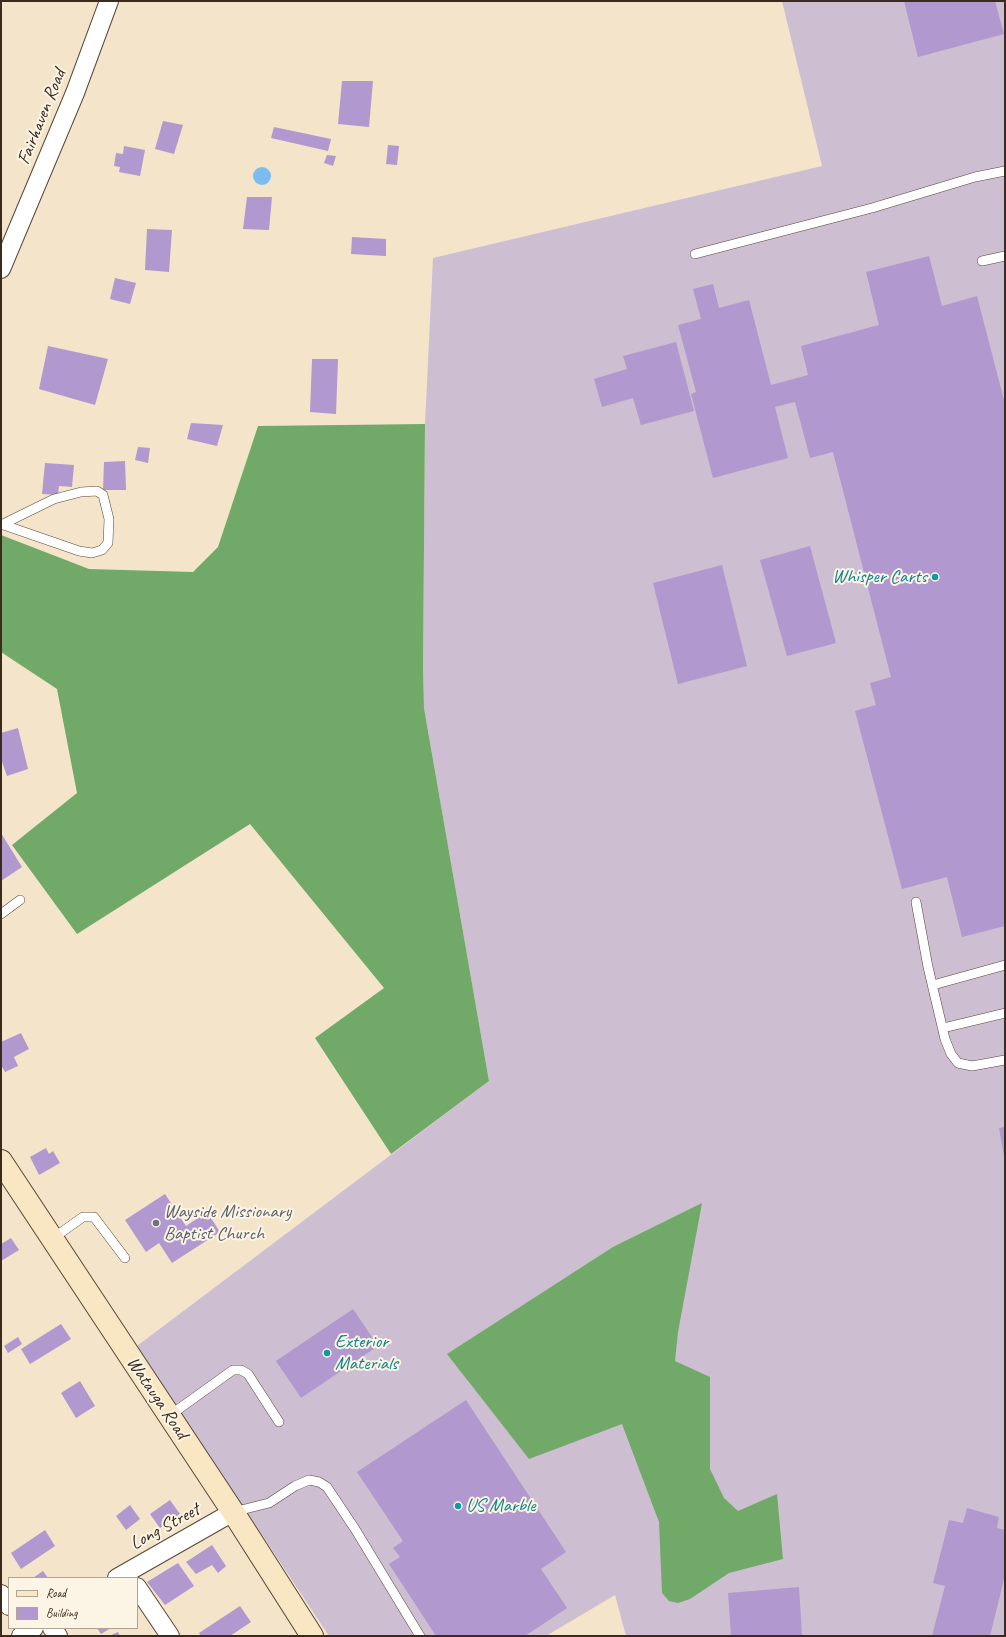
<!DOCTYPE html>
<html>
<head>
<meta charset="utf-8">
<style>
  body { margin:0 }
  #map { position:relative; width:1006px; height:1637px; overflow:hidden; background:#f4e4c9; font-family:Caveat,sans-serif }
  canvas { display:block }
  .frame { position:absolute; inset:0; border:2px solid #3b2a1e; pointer-events:none }
  .legend { position:absolute; left:8px; top:1577px; width:130px; height:52px; box-sizing:border-box; background:#fcf5e5; border:1px solid #afa495; margin:0; padding:5px 7px; list-style:none; font-size:12px; color:#3b2a1e }
  .legend li { display:flex; align-items:center; gap:8px; height:20px }
  .legend b { width:20px; border:1px solid #afa495 }
</style>
</head>
<body>
<div id="map">
<canvas width="1006" height="1637"></canvas>
<div class="frame"></div>
<ul class="legend">
<li><b style="height:5px;background:#f9e7c3"></b>Road</li>
<li><b style="height:11px;background:#b198ce"></b>Building</li>
</ul>
</div>
<script>
const c = document.querySelector('canvas').getContext('2d');
c.lineJoin = 'round';
function fillPath(path, color) {
  c.fillStyle = color;
  c.fill(path, 'evenodd');
}
function toPath(rows) {
  const path = new Path2D();
  for (const r of rows) {
    if (r.length === 3) {
      path.moveTo(r[0] + r[2], r[1]);
      path.arc(r[0], r[1], r[2], 0, 2 * Math.PI);
      continue;
    }
    path.moveTo(r[0], r[1]);
    for (let i = 2; i < r.length; i += 2) path.lineTo(r[i], r[i + 1]);
  }
  return path;
}
function strokePath(path, color, width, dash) {
  c.strokeStyle = color;
  c.lineWidth = width;
  c.lineCap = dash ? 'butt' : 'round';
  c.setLineDash(dash || []);
  c.stroke(path);
}
function write(font, color, halo, rows, align = 'center') {
  c.font = font + ' Caveat,sans-serif';
  c.lineWidth = 4;
  c.setLineDash([]);
  c.textBaseline = 'middle';
  c.strokeStyle = halo;
  c.fillStyle = color;
  for (const [text, x, y, turn = 0] of rows) {
    c.save();
    c.translate(x, y);
    c.rotate((+turn || 0) * Math.PI / 180);
    c.textAlign = isNaN(turn) ? turn : align;
    if (halo) c.strokeText(text, 0, 0);
    c.fillText(text, 0, 0);
    c.restore();
  }
}
const industrial = toPath([
  [782,1,1005,1,1005,1636,626,1636,615,1595,546,1636,329,1636,137,1346,489,1081,424,708,423,668,425,424,433,258,822,166]
]);
const forest = toPath([
  [425,424,423,668,424,708,489,1081,391,1154,315,1038,384,988,250,824,77,934,12,845,77,793,57,689,1,652,1,535,89,569,193,572,218,547,258,426],
  [702,1203,678,1332,675,1361,710,1377,710,1469,724,1498,738,1511,777,1494,783,1559,729,1573,690,1599,678,1603,669,1601,662,1593,659,1522,622,1424,529,1459,447,1354,613,1247]
]);
const water = toPath([
  [262,176,9]
]);
const building = toPath([
  [904,1,995,1,1004,34,918,57],
  [342,81,373,81,369,127,338,124],
  [163,121,183,125,174,154,155,149],
  [274,127,331,139,328,151,271,138],
  [388,145,399,146,397,165,386,164],
  [124,146,145,150,140,176,119,172,120,167,114,166,116,153,123,154],
  [327,155,336,156,333,166,324,163],
  [247,197,272,197,269,230,243,229],
  [147,229,172,230,169,272,145,270],
  [352,237,386,239,386,256,351,254],
  [929,256,942,306,977,296,1005,404,1005,926,962,937,947,877,902,889,855,711,876,705,870,683,891,677,833,452,810,458,795,402,775,407,788,458,713,478,691,394,696,392,678,325,701,319,693,289,713,284,719,308,749,300,771,385,808,375,801,346,879,325,866,272],
  [115,278,136,283,130,304,110,299],
  [676,342,694,411,641,425,633,398,602,407,594,379,627,369,623,356],
  [48,346,108,359,95,405,39,389],
  [312,359,338,359,336,414,310,412],
  [191,423,223,425,217,446,187,439],
  [138,447,150,448,148,463,135,460],
  [125,461,126,490,103,490,104,462],
  [45,463,74,465,72,487,59,486,58,495,42,494],
  [810,546,836,643,787,656,760,560],
  [722,565,747,666,678,684,653,583],
  [18,728,28,769,7,776,1,759,1,733],
  [1,833,22,867,1,881],
  [21,1033,29,1049,14,1057,18,1066,5,1072,1,1065,1,1042],
  [1005,1127,1005,1156,1004,1156,999,1128],
  [46,1148,49,1154,53,1151,60,1163,39,1175,30,1157],
  [165,1194,186,1226,207,1212,220,1232,172,1263,159,1243,146,1252,125,1220],
  [11,1238,19,1250,1,1261,1,1244],
  [353,1309,378,1346,301,1398,276,1361],
  [61,1324,71,1339,30,1364,21,1349],
  [18,1337,22,1344,8,1353,4,1346],
  [80,1381,95,1406,76,1418,61,1393],
  [466,1400,566,1552,541,1569,567,1608,525,1636,436,1636,389,1564,400,1557,393,1548,403,1541,357,1472],
  [170,1500,180,1514,160,1528,150,1514],
  [130,1505,140,1519,126,1530,116,1516],
  [967,1508,999,1517,997,1528,1005,1530,1005,1575,990,1636,932,1636,945,1586,933,1583,949,1520,963,1523],
  [45,1530,55,1546,21,1569,11,1553],
  [212,1545,226,1566,218,1573,212,1565,196,1574,186,1562],
  [178,1563,194,1586,165,1605,147,1582],
  [43,1571,48,1578,33,1578],
  [799,1587,802,1635,731,1636,728,1593],
  [240,1606,251,1622,230,1636,201,1636,199,1633],
  [97,1628,111,1628,101,1634],
  [118,1632,120,1636,109,1636]
]);
const service = toPath([
  [695,254,872,208,975,177,1005,171],
  [982,261,1005,256],
  [1,524,79,551,92,553,102,550,108,543,109,519,103,495,97,491,81,492,54,499,3,524],
  [916,902,928,967,945,1039,951,1054,958,1063,972,1066,1005,1060],
  [1,914,20,900],
  [933,985,1005,965],
  [943,1028,1005,1013],
  [52,1239,83,1217,94,1217,125,1258],
  [169,1416,233,1370,241,1370,248,1374,279,1422],
  [233,1512,269,1503,295,1486,309,1480,319,1482,327,1487,355,1529,420,1636]
]);
const minor = toPath([
  [1,269,75,93,109,1],
  [117,1578,233,1512],
  [137,1587,170,1636],
  [1,1594,9,1606],
  [52,1628,58,1636],
  [21,1636,34,1628]
]);
const secondary = toPath([
  [1,1161,233,1512,312,1636]
]);
const markers = [
  [935,577,4,"#0f9aa8"],
  [156,1223,4,"#6b7280"],
  [327,1353,4,"#0f9aa8"],
  [458,1506,4,"#0f9aa8"]
];
const streetNames = [
  ["Fairhaven Road",42,117,-68],
  ["Watauga Road",157,1398,56],
  ["Long Street",165,1527,-29]
];
const cultureNames = [
  ["Whisper Carts",927,577,"right"],
  ["Exterior",335,1342],
  ["Materials",335,1364],
  ["US Marble",466,1506]
];
const worshipNames = [
  ["Wayside Missionary",164,1212],
  ["Baptist Church",164,1234]
];
fillPath(industrial, '#cdbed2');
fillPath(forest, '#71a968');
fillPath(water, '#7bbdf1');
fillPath(building, '#b198ce');
strokePath(service, '#574638', 10);
strokePath(minor, '#574638', 20);
strokePath(secondary, '#574638', 24);
strokePath(service, '#fff', 9);
strokePath(minor, '#fff', 18);
strokePath(secondary, '#f9e7c3', 22);
for (const [x, y, r, color] of markers) {
  const dot = new Path2D();
  dot.arc(x, y, r, 0, 2 * Math.PI);
  c.fillStyle = color;
  c.fill(dot);
  strokePath(dot, '#fcf5e5', 1.5);
}
write('19px', '#3b2a1e', '#fcf5e5', streetNames);
write('19px', '#0d838f', '#fcf5e5', cultureNames, 'left');
write('19px', '#5b616d', '#fcf5e5', worshipNames, 'left');
</script>
</body>
</html>
